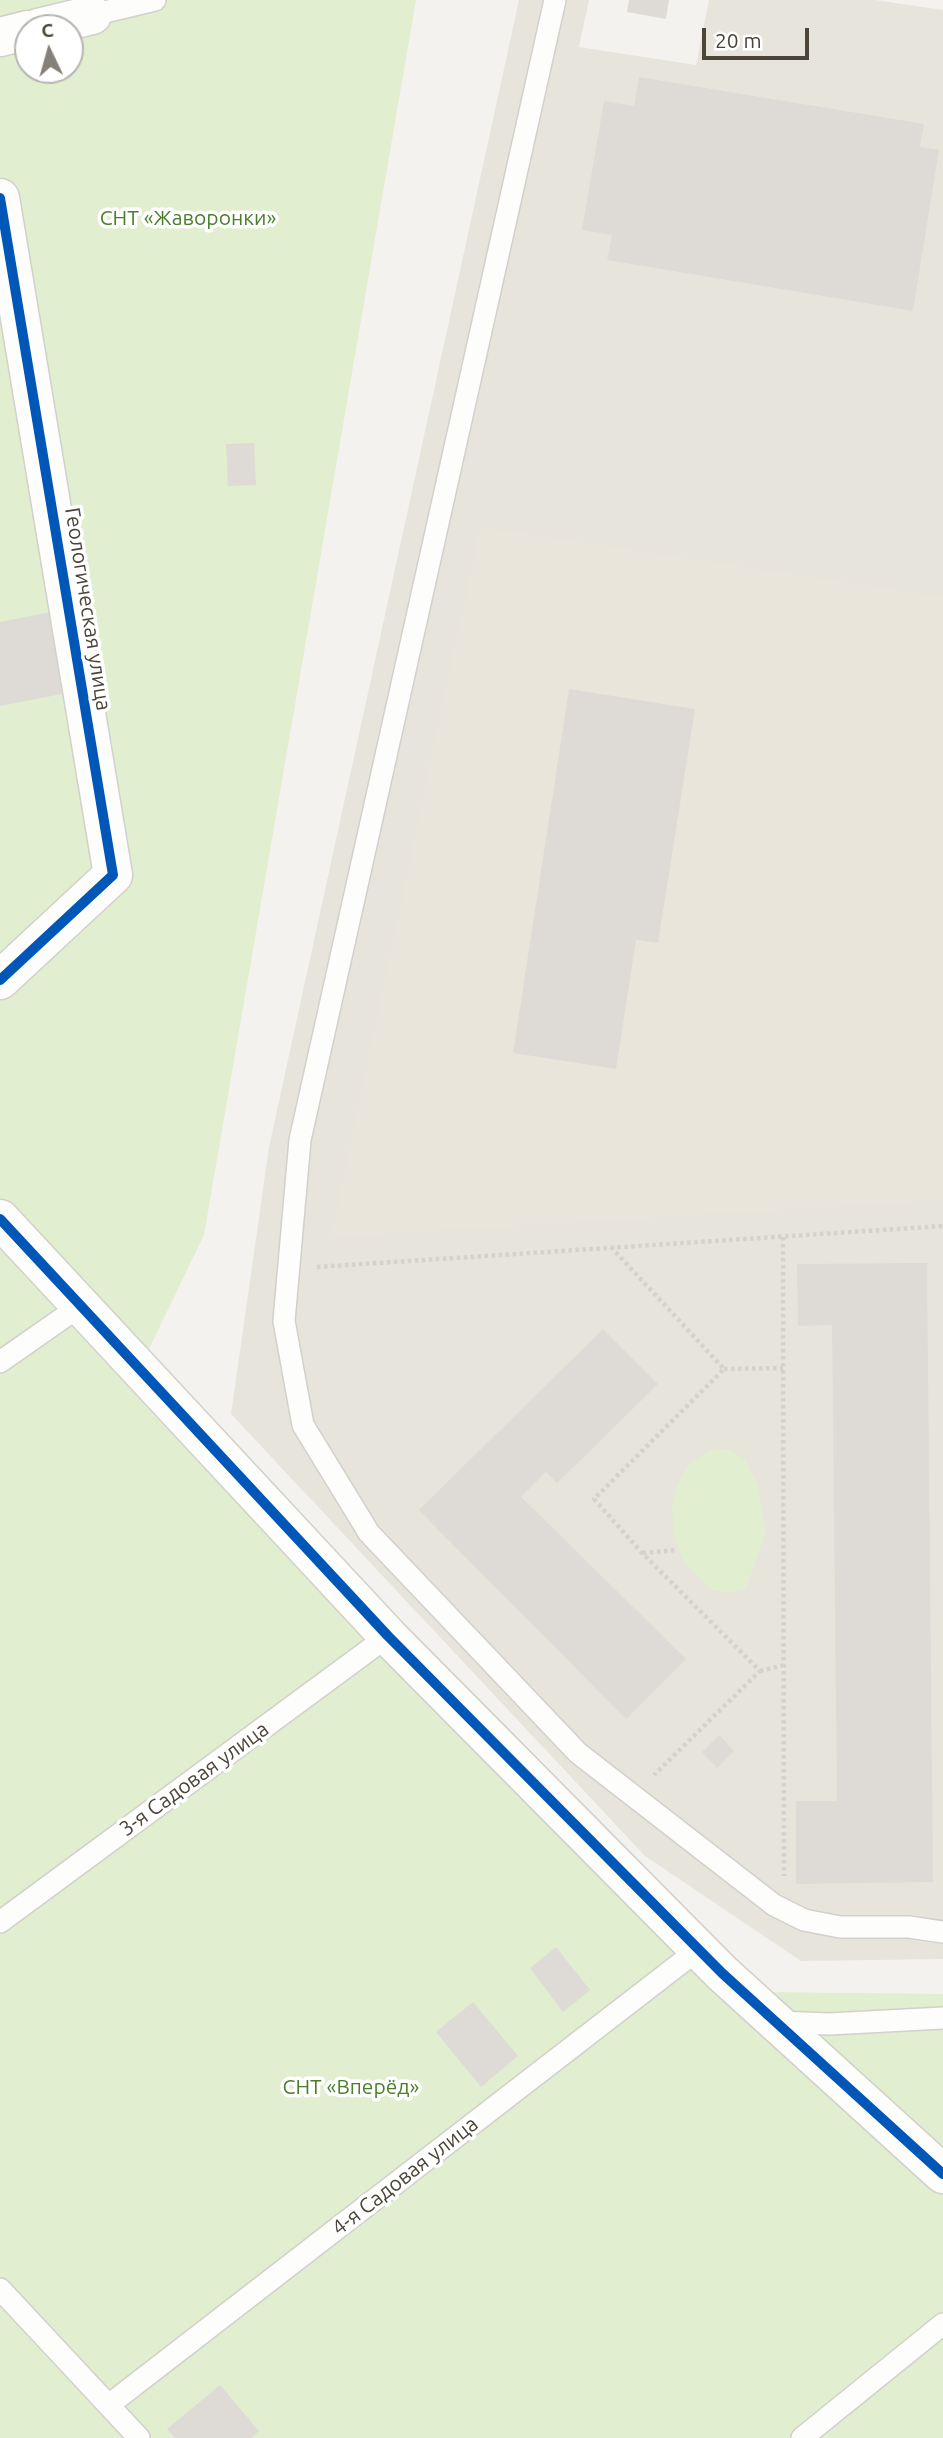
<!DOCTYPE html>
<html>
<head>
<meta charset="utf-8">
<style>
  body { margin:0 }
  #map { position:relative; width:943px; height:2438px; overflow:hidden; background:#f4f2ee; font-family:Ubuntu,sans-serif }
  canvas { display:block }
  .north { position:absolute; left:14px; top:14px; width:70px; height:70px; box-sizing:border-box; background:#fff; border:2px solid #b7b4b0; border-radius:50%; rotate:355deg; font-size:19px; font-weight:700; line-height:28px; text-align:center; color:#4b4439 }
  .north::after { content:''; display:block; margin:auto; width:24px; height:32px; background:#868178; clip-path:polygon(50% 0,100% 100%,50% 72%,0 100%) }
  .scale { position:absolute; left:702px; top:28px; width:107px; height:32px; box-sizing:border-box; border:4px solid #4b4439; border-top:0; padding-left:9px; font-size:21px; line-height:24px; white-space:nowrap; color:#4b4439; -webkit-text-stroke:5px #fff; paint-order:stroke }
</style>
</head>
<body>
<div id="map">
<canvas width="943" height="2438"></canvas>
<div class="north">С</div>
<div class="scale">20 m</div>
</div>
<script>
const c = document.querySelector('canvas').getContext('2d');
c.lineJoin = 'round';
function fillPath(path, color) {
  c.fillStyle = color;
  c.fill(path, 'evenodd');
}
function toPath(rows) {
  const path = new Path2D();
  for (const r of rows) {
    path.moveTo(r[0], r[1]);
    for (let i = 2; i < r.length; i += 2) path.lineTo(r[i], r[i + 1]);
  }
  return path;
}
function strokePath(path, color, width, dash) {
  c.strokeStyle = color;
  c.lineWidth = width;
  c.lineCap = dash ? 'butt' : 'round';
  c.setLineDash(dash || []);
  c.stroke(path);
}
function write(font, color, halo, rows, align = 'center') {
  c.font = font + ' Ubuntu,sans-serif';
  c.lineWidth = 7;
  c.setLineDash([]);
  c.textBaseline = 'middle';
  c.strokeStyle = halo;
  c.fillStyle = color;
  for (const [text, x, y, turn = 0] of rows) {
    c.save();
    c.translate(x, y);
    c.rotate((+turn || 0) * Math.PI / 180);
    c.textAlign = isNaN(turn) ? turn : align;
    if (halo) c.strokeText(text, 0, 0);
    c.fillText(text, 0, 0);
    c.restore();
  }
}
const residential = toPath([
  [519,0,589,0,579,47,696,65,709,0,875,0,943,10,943,1959,801,1961,645,1856,231,1414,269,1147]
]);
const education = toPath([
  [480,527,943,597,943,1200,331,1237]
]);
const green = toPath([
  [0,0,416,0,204,1235,146,1355,606,1845,759,1992,943,1994,943,2438,0,2438],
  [28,28,70,28,70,70,28,70],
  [730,1449,745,1460,758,1486,766,1533,746,1588,732,1593,711,1590,683,1561,674,1536,672,1504,678,1483,689,1464,710,1450]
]);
const building = toPath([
  [629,0,669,0,666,19,627,12],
  [639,77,924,124,920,147,939,150,913,311,607,260,612,235,582,230,604,101,634,106],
  [254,443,256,485,228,486,226,444],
  [56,611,72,692,0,706,0,622],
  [569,689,695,709,658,943,636,940,616,1069,513,1053],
  [927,1263,933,1882,796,1884,796,1801,837,1801,832,1325,798,1326,797,1264],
  [603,1329,658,1384,557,1483,546,1472,521,1497,686,1659,626,1719,419,1510],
  [719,1735,734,1751,717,1768,702,1752],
  [556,1947,590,1990,563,2012,530,1968],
  [473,2002,518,2056,481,2087,436,2032],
  [220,2385,259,2431,251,2438,175,2438,167,2429]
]);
const path = toPath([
  [783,1237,784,1876],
  [611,1247,724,1369,594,1499,642,1553,760,1671,654,1775],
  [317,1267,943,1226],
  [724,1369,783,1368],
  [643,1553,677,1550],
  [760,1671,784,1665]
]);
const service = toPath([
  [555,0,300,1140,284,1321,303,1425,369,1533,578,1753,774,1905,804,1920,840,1927,909,1927,943,1932],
  [92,15,155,0],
  [0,1362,80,1306],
  [0,1922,388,1636],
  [778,2022,829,2024,943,2018],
  [0,2289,139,2438],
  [110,2404,699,1949],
  [802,2438,943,2324]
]);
const minor = toPath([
  [38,28,92,15],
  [0,37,28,30],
  [0,198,113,875,0,980],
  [0,1219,388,1636,722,1973,943,2174]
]);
const cycleway = toPath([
  [0,198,113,875,0,980],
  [0,1219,388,1636,722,1973,943,2174]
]);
const parkNames = [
  ["СНТ «Жаворонки»",188,218],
  ["СНТ «Вперёд»",351,2087]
];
const streetNames = [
  ["Геологическая улица",88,609,81],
  ["3-я Садовая улица",194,1779,-36],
  ["4-я Садовая улица",405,2176,-38]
];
fillPath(residential, '#e7e4dc');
fillPath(education, '#eae5da');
fillPath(green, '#e1eecf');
fillPath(building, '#dedbd6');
strokePath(service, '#d2d0cb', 24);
strokePath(minor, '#d2d0cb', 41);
strokePath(path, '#d3d2cc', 4.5, [3.5, 3.5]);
strokePath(service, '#fdfdfc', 21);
strokePath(minor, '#fdfdfc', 38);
strokePath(cycleway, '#0057b8', 10);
write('21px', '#4a7f2a', '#fff', parkNames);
write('21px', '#4b4439', '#fff', streetNames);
</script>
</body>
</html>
